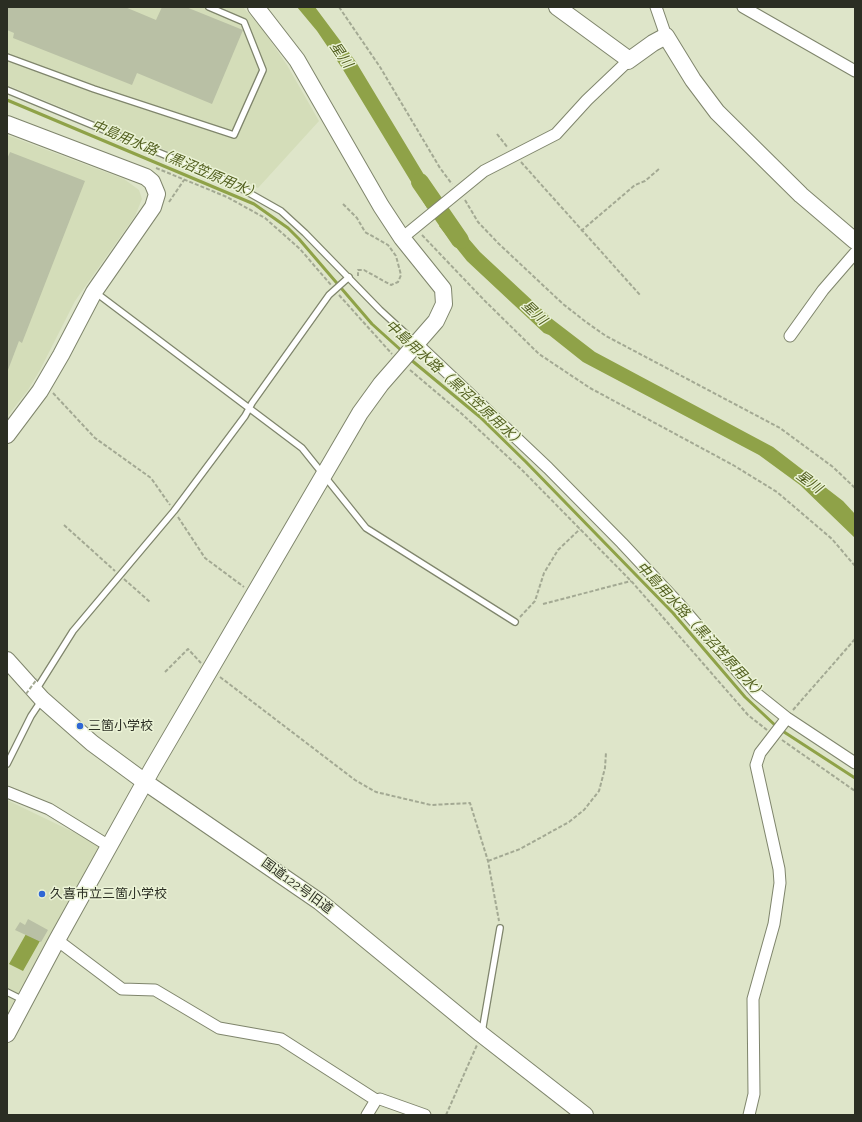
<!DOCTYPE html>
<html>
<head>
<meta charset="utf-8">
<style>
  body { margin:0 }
  #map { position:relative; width:862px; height:1122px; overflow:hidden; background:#dee5c9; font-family:Raleway,sans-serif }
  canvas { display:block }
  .frame { position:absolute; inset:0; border:8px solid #2b2e23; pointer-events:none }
</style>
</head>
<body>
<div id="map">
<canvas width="862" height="1122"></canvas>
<div class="frame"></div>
</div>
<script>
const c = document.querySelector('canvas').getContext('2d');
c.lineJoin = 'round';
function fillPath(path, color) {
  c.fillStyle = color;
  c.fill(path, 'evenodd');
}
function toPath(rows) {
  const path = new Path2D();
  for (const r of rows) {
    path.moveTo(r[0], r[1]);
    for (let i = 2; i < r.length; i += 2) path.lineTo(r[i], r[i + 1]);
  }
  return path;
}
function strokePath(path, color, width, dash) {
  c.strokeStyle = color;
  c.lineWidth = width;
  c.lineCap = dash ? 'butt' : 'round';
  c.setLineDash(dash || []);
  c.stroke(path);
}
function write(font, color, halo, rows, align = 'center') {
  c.font = font + ' Raleway,"Noto Sans JP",sans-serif';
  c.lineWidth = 3;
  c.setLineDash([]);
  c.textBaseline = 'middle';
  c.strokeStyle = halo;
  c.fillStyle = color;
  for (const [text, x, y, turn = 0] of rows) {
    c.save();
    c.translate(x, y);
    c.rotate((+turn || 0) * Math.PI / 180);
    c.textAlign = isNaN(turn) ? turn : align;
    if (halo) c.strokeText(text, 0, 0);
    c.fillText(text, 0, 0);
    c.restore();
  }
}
const built = toPath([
  [7,7,243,7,263,30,287,65,319,121,258,188,7,85],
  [7,135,124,179,139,190,142,199,135,216,75,301,40,370,28,390,7,417],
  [7,800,100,845,101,848,28,985,24,984,17,997,13,1006,15,1007,7,1022]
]);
const water = toPath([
  [297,7,315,7,356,62,438,198,427,208,342,68,317,31],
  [450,217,480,252,552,319,595,352,773,447,843,501,855,514,855,538,800,485,759,455,583,362,549,335,544,333,467,261,439,226],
  [26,934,40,941,23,971,9,964]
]);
const stream = toPath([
  [7,100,254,204,288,228,299,239,372,324,403,352],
  [410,359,480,417,526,462,673,613,745,697,777,727],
  [781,730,855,778]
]);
const river = toPath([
  [420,182,460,240]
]);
const building = toPath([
  [7,7,125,7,156,20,162,7,186,7,243,30,212,104,137,73,132,85,13,38,14,33,7,30],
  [10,152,85,181,22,343,19,341,8,370,7,159],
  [28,919,48,930,41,942,15,930,20,922,25,925]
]);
const path = toPath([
  [339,7,380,67,440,168,452,184],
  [497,134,508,148],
  [521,162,640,295],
  [156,168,227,197,265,218,300,249,331,285],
  [465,200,478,222,498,243,563,304,586,322,606,336,780,428,833,467,855,488],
  [169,202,184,180],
  [343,204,357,218,365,232,388,245,396,256,401,275,398,282,391,285,364,270,358,270,358,276],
  [581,231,635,185,645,181,659,169],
  [422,235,484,300,539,354,590,388,733,465,777,492,832,539,855,566],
  [339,295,392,354],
  [410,370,462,414,523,471,633,583,748,715,767,730],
  [53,393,95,438,151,478,170,505],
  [178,517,205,558,244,587],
  [64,525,115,571],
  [124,579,150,602],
  [543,604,631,581],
  [520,617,535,601,544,573,558,550,580,529],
  [165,672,188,649,201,663],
  [220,677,355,780,376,792,431,805,470,803,488,861,499,921],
  [793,710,855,639],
  [782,740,855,791],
  [488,861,520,849,569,822,584,810,599,791,605,768,606,752],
  [446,1115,477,1045]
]);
const lane = toPath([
  [7,57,94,89,234,135,263,70,244,22,209,7],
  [7,90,228,181,281,211,305,233,380,310,415,342],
  [95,292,302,448,366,528,515,622],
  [36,690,73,631,174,511,245,416,252,403,329,295,349,277],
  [7,764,31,716,41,701],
  [7,992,23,1000],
  [482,1032,500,928]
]);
const street = toPath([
  [656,7,666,36],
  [743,7,855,71],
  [402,238,484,171,556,134,587,100,628,61],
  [790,336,823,290,855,253],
  [416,343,548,468,622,543,680,605,757,694,787,718,855,763],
  [7,792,49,809,109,846],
  [57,940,122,989,155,990,219,1028,281,1039,376,1100],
  [367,1115,376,1100,380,1099,425,1115],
  [749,1115,754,1094,753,999,774,924,780,883,779,869,756,765,760,753,787,718]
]);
const secondary = toPath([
  [557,7,624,56,628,61,653,43,666,36,693,80,717,112,801,195,855,241],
  [7,124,146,177,152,182,157,194,153,207,94,292,61,355,40,391,7,435],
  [7,660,42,699,92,743,145,782,320,902,481,1034,585,1115],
  [7,1034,57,940,152,769,360,413,381,384,436,321,444,304,443,289,402,238,381,206,297,60,256,7]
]);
const pathBridge = toPath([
  [26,694,37,679]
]);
const markers = [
  [80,726,4,"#2f67d5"],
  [42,894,4,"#2f67d5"]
];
const poiNames = [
  ["三箇小学校",88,726],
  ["久喜市立三箇小学校",50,894]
];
const streetNames = [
  ["国道122号旧道",297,886,36]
];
const waterNames = [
  ["星川",341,55,55],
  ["中島用水路（黒沼笠原用水）",176,160,23],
  ["星川",534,313,43],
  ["中島用水路（黒沼笠原用水）",455,384,42],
  ["星川",809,482,37],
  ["中島用水路（黒沼笠原用水）",701,631,47]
];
fillPath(built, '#d4ddb9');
fillPath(water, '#8fa248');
strokePath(stream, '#8fa248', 3);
strokePath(river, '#8fa248', 18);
fillPath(building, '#b9c0a5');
strokePath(lane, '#7f856c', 8);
strokePath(street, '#7f856c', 13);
strokePath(secondary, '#7f856c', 18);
strokePath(path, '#a3a993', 2, [4, 2]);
strokePath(lane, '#fff', 5.5);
strokePath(street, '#fff', 11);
strokePath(secondary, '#fff', 16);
strokePath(pathBridge, '#a3a993', 2, [4, 2]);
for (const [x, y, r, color] of markers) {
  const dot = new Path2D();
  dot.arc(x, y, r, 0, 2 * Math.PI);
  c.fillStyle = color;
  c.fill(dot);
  strokePath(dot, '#ebf3d6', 1.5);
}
write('13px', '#2b2e23', '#ebf3d6', poiNames, 'left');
write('13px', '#2b2e23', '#ebf3d6', streetNames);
write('italic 14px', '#525f1f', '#ebf3d6', waterNames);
</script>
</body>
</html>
